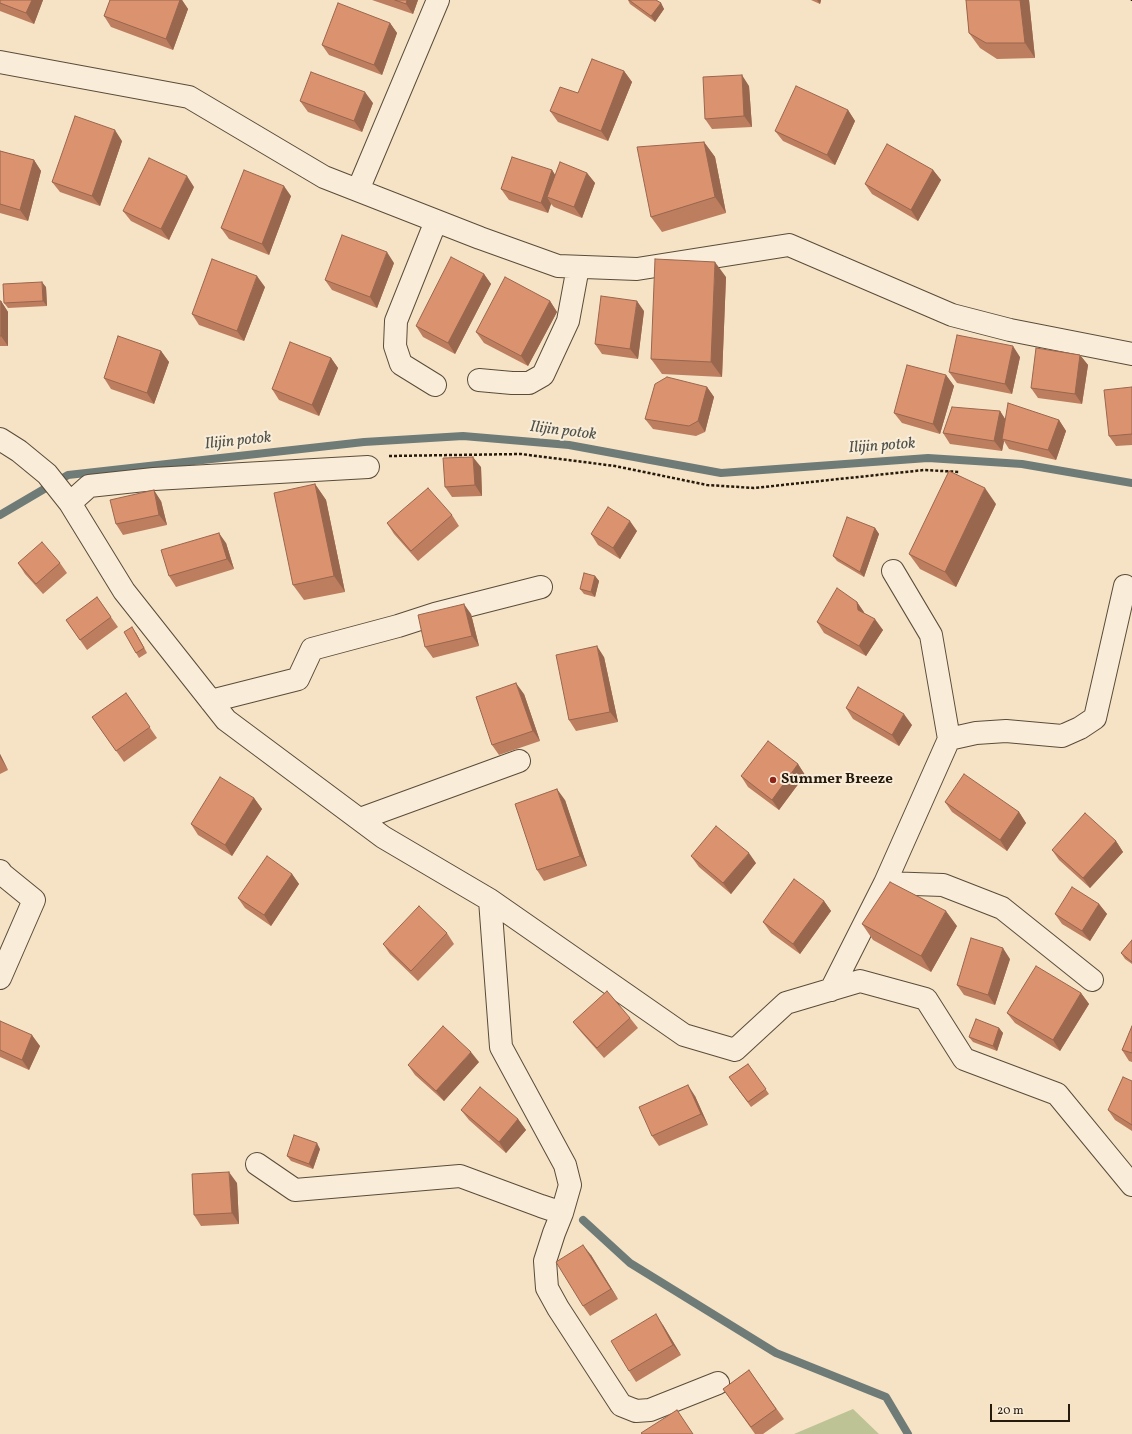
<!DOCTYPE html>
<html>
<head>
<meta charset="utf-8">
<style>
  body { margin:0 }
  #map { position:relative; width:1132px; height:1434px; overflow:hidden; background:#f6e3c5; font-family:Vollkorn,serif }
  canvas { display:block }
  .scale { position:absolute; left:990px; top:1404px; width:80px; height:18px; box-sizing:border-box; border:2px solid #251a0c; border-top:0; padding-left:5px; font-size:12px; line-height:14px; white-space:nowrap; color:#251a0c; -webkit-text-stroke:3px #f9edd9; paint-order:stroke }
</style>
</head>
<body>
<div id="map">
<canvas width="1132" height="1434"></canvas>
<div class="scale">20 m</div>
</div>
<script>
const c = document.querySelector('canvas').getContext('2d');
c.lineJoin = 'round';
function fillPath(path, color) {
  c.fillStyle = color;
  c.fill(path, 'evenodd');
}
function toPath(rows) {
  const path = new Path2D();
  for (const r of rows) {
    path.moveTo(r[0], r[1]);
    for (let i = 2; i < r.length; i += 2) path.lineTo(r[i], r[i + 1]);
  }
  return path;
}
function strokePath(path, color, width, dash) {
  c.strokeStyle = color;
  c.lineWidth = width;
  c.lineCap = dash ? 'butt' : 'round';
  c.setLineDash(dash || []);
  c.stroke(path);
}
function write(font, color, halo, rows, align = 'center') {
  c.font = font + ' Vollkorn,serif';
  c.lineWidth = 4;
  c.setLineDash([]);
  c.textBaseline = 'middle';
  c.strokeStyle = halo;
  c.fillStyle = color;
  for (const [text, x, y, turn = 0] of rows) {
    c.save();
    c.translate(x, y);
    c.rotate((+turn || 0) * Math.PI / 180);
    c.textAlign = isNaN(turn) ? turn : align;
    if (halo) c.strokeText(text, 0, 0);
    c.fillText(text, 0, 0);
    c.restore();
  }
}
const green = toPath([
  [853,1409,879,1434,794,1434]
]);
const stream = toPath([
  [0,515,68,475,364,442,463,436,569,445,721,473,928,458,1022,464,1132,483],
  [583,1220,630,1263,776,1353,886,1397,908,1434]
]);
const path = toPath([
  [1132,0,1132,1],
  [389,456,521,454,615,466,707,485,754,488,924,470,960,472]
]);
const minor = toPath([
  [0,62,189,97,324,177,480,238,558,266,637,269,789,245,952,315,1010,330,1132,354],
  [358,190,438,0],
  [479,380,512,383,529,383,543,375,568,321,578,267],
  [435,385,401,364,395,346,396,321,436,221],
  [0,439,19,451,47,474,70,503,124,591,226,720,383,837,490,900,684,1035,735,1050,786,1003,860,981,926,999,964,1059,1057,1094,1132,1185],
  [70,503,89,486,154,479,368,467],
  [211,701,298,679,312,649,398,626,435,614,541,587],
  [949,739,976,733,1006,731,1062,736,1080,728,1095,718,1125,586],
  [360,819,519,761],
  [0,871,2,874,34,900,0,978],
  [885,883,949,739,931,635,893,571],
  [831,990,885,883,943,885,1002,908,1092,980],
  [257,1164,295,1190,460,1176,541,1206,562,1213,570,1185,565,1165,501,1047,490,900],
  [562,1213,554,1233,545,1261,547,1288,558,1308,621,1405,636,1411,650,1410,718,1383]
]);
const wall = toPath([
  [0,0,43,0,34,24,0,11],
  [110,0,182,0,188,9,173,50,111,27,104,16],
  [372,0,418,0,413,14],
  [628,0,656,0,661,3,664,9,655,22,630,4],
  [811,0,821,0,820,4],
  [966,0,1029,0,1035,58,997,59,980,48,969,33],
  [390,23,397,33,382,75,329,55,322,45],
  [624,71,632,82,608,141,558,122,550,111,578,93],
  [749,86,752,127,712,129,705,119],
  [300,101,373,103,362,132,308,112],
  [848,110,855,121,835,165,783,141,775,131],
  [122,141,100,206,60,192,52,182],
  [704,142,715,157,726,213,662,232,651,217],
  [0,151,34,160,41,171,28,221,0,213],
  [552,170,555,175,587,173,595,183,582,218,554,207,551,204,548,213,509,200,501,189],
  [933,170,941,180,918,221,872,194,865,184],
  [194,187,169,240,131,221,123,211],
  [291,196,269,255,229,239,221,228],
  [394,263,377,308,332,290,325,280],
  [484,274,491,284,455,354,423,337,416,326],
  [726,277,722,377,662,374,651,359],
  [46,287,47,306,8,308,4,303],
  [265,287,244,341,199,325,192,314],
  [0,301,1,301,8,312,8,346,0,346],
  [550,301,557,312,528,366,484,343,476,332],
  [644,311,638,359,602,354,595,344],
  [161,351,169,362,154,404,111,389,104,378],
  [1080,355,1088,365,1082,404,1038,398,1031,388],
  [1020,357,1012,394,957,383,949,372],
  [331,358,338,368,319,416,279,400,272,389],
  [946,375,954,386,940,434,902,423,894,413],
  [707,387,714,397,705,432,696,436,653,429,645,419],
  [1132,387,1132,445,1116,446,1109,436],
  [1000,411,1005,419,1059,420,1066,431,1056,460,1009,449,1004,441,1002,451,950,444,943,433],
  [481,467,482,496,452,497,445,487],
  [315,484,326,500,345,592,304,600,293,585],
  [161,501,167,525,123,535,116,524],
  [996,504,956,587,920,569,909,554],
  [452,515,459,526,418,561,394,534,387,523],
  [875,528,879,534,864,577,837,561,833,556],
  [637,531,620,559,598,545,591,534],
  [226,543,234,569,176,587,169,576],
  [18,563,60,563,67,573,43,594,25,574],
  [595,576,599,581,595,597,584,594,580,589],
  [97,597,118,627,87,650,66,620],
  [857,602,864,613,883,630,866,656,824,633,817,622],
  [471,614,479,646,433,658,425,647],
  [136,633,147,653,139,658,136,653],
  [604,657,618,722,576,731,569,720],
  [126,693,157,738,124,762,92,717],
  [524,694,540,741,499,755,492,745],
  [846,708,912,725,899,746,853,719],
  [0,754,8,770,0,774],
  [798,764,805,775,779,810,748,787,741,776],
  [254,798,262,809,232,856,198,835,191,824],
  [565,800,587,866,544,881,537,870],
  [945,802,1019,812,1026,823,1007,851,952,812],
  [1116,841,1123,852,1090,888,1059,860,1052,850],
  [691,856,756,863,731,894,699,867],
  [292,874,299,884,271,926,245,908,238,898],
  [824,901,831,911,800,954,771,933,763,922],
  [1099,904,1107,914,1090,941,1062,924,1055,914],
  [862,924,957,926,931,972,873,940],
  [447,933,454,944,418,981,390,954,383,944],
  [1132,940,1132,964,1125,959,1121,953],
  [1010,959,995,1005,964,995,957,985],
  [1081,993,1089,1004,1060,1051,1015,1023,1007,1013],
  [630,1018,638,1028,604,1058,581,1032,573,1022],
  [0,1021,40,1046,29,1070,0,1057],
  [1132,1026,1132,1062,1129,1061,1122,1050],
  [999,1028,1003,1033,997,1051,973,1042,969,1037],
  [479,1062,444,1101,415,1075,408,1065],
  [748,1064,769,1094,751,1107,729,1077],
  [1132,1081,1132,1131,1115,1120,1108,1110],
  [695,1096,708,1125,659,1146,652,1136],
  [461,1110,518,1119,526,1130,506,1153,469,1120],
  [320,1149,313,1169,291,1161,287,1156],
  [237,1183,239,1224,201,1226,194,1215],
  [591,1255,618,1299,590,1316,583,1306],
  [663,1325,681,1355,636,1382,629,1371],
  [749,1370,784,1419,763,1434,755,1434,723,1389]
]);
const shadedWall = toPath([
  [32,0,43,0,34,24,26,13],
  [180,0,182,0,188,9,173,50,166,39],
  [407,0,418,0,413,14,406,4],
  [817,0,821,0,820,4],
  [1020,0,1029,0,1035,58,1025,43],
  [661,3,664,9,655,22,651,16],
  [390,23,397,33,382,75,374,65],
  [624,71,632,82,608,141,601,131],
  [742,75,749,86,752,127,744,116],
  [365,92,373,103,362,132,354,121],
  [848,110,855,121,835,165,827,155],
  [115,130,122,141,100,206,92,196],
  [704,142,715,157,726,213,715,197],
  [34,160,41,171,28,221,20,210],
  [552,170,559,181,547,197,551,204,548,213,541,203],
  [933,170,941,180,918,221,911,210],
  [587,173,595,183,582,218,574,207],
  [187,176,194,187,169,240,161,229],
  [284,186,291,196,269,255,262,244],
  [387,252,394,263,377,308,370,297],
  [715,262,726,277,722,377,711,362],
  [484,274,491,284,455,354,448,343],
  [257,276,265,287,244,341,237,331],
  [42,282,46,287,47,306,43,301],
  [1,301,8,312,8,346,1,336],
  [550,301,557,312,528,366,521,356],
  [637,301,644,311,638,359,630,349],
  [1013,346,1020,357,1012,394,1005,384],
  [161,351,169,362,154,404,147,393],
  [1080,355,1088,365,1082,404,1075,394],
  [331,358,338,368,319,416,312,405],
  [946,375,954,386,940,434,933,424],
  [707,387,714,397,705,432,698,421],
  [1000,411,1007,422,1002,439,1004,441,1002,451,994,441],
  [1059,420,1066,431,1056,460,1048,450],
  [473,457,481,467,482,496,475,485],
  [315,484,326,500,345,592,334,576],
  [985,488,996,504,956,587,945,572],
  [154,490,161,501,167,525,159,515],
  [630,521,637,531,620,559,613,548],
  [875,528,879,534,864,577,860,572],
  [219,533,226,543,234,569,227,559],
  [595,576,599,581,595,597,591,592],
  [857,602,864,612,866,620,858,610],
  [464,604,471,614,479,646,472,636],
  [875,619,883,630,866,656,859,646],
  [132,627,136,633,147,653,144,648],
  [597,646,604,657,618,722,610,712],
  [516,683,524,694,540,741,533,731],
  [904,714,912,725,899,746,892,735],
  [0,754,8,770,0,757],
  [798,764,805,775,779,810,772,800],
  [557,789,565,800,587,866,580,856],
  [254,798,262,809,232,856,225,845],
  [1019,812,1026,823,1007,851,1000,840],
  [1116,841,1123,852,1090,888,1083,878],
  [749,853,756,863,731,894,723,883],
  [292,874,299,884,271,926,264,915],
  [824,901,831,911,800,954,793,944],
  [1099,904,1107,914,1090,941,1082,931],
  [946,911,957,926,931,972,921,956],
  [1003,948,1010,959,995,1005,988,995],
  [1081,993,1089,1004,1060,1051,1053,1040],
  [999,1028,1003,1033,997,1051,993,1046],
  [32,1035,40,1046,29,1070,22,1060],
  [471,1052,479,1062,444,1101,436,1091],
  [688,1085,695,1096,708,1125,701,1114],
  [518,1119,526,1130,506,1153,499,1142],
  [317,1143,320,1149,313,1169,309,1164],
  [229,1172,237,1183,239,1224,232,1213],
  [583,1245,591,1255,618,1299,611,1289],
  [656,1314,663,1325,681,1355,673,1345]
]);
const building = toPath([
  [0,0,32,0,26,13,0,3,0,0],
  [110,0,180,0,166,39,104,16,110,0],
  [395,0,407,0,406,4,395,0],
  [629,0,656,0,661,3,651,16,629,0],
  [966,0,1020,0,1025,43,986,43,969,33,966,0],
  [338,3,390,23,374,65,322,45,338,3],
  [592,59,624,71,601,131,550,111,560,87,578,93,592,59],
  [311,72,365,92,354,121,300,101,311,72],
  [742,75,744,116,705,119,703,77,742,75],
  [796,86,848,110,827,155,775,131,796,86],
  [75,116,115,130,92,196,52,182,75,116],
  [704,142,715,197,651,217,637,147,704,142],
  [887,144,933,170,911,210,865,184,887,144],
  [0,151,34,160,20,210,0,204,0,151],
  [512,157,552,170,541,203,501,189,512,157],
  [149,158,187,176,161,229,123,211,149,158],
  [560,162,587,173,574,207,547,197,560,162],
  [244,170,284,186,262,244,221,228,244,170],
  [342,235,387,252,370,297,325,280,342,235],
  [451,257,484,274,448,343,416,326,451,257],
  [212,259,257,276,237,331,192,314,212,259],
  [655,259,715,262,711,362,651,359,655,259],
  [505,277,550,301,521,356,476,332,505,277],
  [42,282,43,301,4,303,3,284,42,282],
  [601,296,637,301,630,349,595,344,601,296],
  [0,301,1,301,1,336,0,336,0,301],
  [957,335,1013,346,1005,384,949,372,957,335],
  [118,336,161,351,147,393,104,378,118,336],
  [290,342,331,358,312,405,272,389,290,342],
  [1036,348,1080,355,1075,394,1031,388,1036,348],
  [907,365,946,375,933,424,894,413,907,365],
  [667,377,707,387,698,421,689,426,645,419,655,384,667,377],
  [1132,387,1132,434,1109,436,1104,390,1132,387],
  [1008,403,1059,420,1048,450,1002,439,1008,403],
  [952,407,1000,411,994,441,943,433,952,407],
  [473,457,475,485,445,487,443,458,473,457],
  [949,471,985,488,945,572,909,554,949,471],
  [315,484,334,576,293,585,274,493,315,484],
  [428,488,452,515,411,551,387,523,428,488],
  [154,490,159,515,116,524,110,500,154,490],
  [608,507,630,521,613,548,591,534,608,507],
  [847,517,875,528,860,572,833,556,847,517],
  [219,533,227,559,169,576,161,550,219,533],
  [42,542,60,563,36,584,18,563,42,542],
  [584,573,595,576,591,592,580,589,584,573],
  [837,588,857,602,858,610,875,619,859,646,817,622,837,588],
  [97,597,111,617,80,640,66,620,97,597],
  [464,604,472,636,425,647,418,615,464,604],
  [132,627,144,648,136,653,124,632,132,627],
  [597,646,610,712,569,720,556,655,597,646],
  [516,683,533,731,492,745,476,697,516,683],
  [858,687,904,714,892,735,846,708,858,687],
  [126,693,150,727,116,751,92,717,126,693],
  [768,741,798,764,772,800,741,776,768,741],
  [964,774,1019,812,1000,840,945,802,964,774],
  [220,777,254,798,225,845,191,824,220,777],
  [557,789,580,856,537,870,515,804,557,789],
  [1085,813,1116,841,1083,878,1052,850,1085,813],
  [716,826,749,853,723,883,691,856,716,826],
  [267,856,292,874,264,915,238,898,267,856],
  [794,879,824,901,793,944,763,922,794,879],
  [890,882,946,911,921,956,862,924,890,882],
  [1072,887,1099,904,1082,931,1055,914,1072,887],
  [419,906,447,933,411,971,383,944,419,906],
  [971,938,1003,948,988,995,957,985,971,938],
  [1132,940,1132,962,1121,953,1132,940],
  [1036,966,1081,993,1053,1040,1007,1013,1036,966],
  [607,991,630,1018,597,1048,573,1022,607,991],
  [976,1019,999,1028,993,1046,969,1037,976,1019],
  [0,1021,32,1035,22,1060,0,1050,0,1021],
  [443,1026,471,1052,436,1091,408,1065,443,1026],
  [1132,1026,1132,1053,1122,1050,1132,1026],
  [748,1064,766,1089,748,1102,729,1077,748,1064],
  [1123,1077,1132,1081,1132,1125,1108,1110,1123,1077],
  [688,1085,701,1114,652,1136,639,1107,688,1085],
  [480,1087,518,1119,499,1142,461,1110,480,1087],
  [294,1135,317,1143,309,1164,287,1156,294,1135],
  [229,1172,232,1213,194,1215,192,1174,229,1172],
  [583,1245,611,1289,583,1306,556,1262,583,1245],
  [656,1314,673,1345,629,1371,611,1341,656,1314],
  [749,1370,776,1409,751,1427,723,1389,749,1370],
  [677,1410,693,1434,642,1434,641,1433,677,1410]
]);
const markers = [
  [773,780,4,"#8f2418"]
];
const poiNames = [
  ["Summer Breeze",781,780]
];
const waterNames = [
  ["Ilijin potok",563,432,7],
  ["Ilijin potok",238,442,-6],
  ["Ilijin potok",882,447,-4]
];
fillPath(green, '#bdc394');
strokePath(stream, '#6f7b77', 8);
strokePath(minor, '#594c3a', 24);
strokePath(path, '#251a0c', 2.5, [3, 2]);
strokePath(minor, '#f9edd9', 22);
fillPath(wall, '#bc7e5f');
fillPath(shadedWall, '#99664e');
fillPath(building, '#db926f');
strokePath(building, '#99664e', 1);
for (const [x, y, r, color] of markers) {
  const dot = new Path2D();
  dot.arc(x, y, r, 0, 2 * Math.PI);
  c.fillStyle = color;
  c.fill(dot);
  strokePath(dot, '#f9edd9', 1.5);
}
write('bold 15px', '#251a0c', '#f9edd9', poiNames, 'left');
write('italic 16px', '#50524a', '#f9edd9', waterNames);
</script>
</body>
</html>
